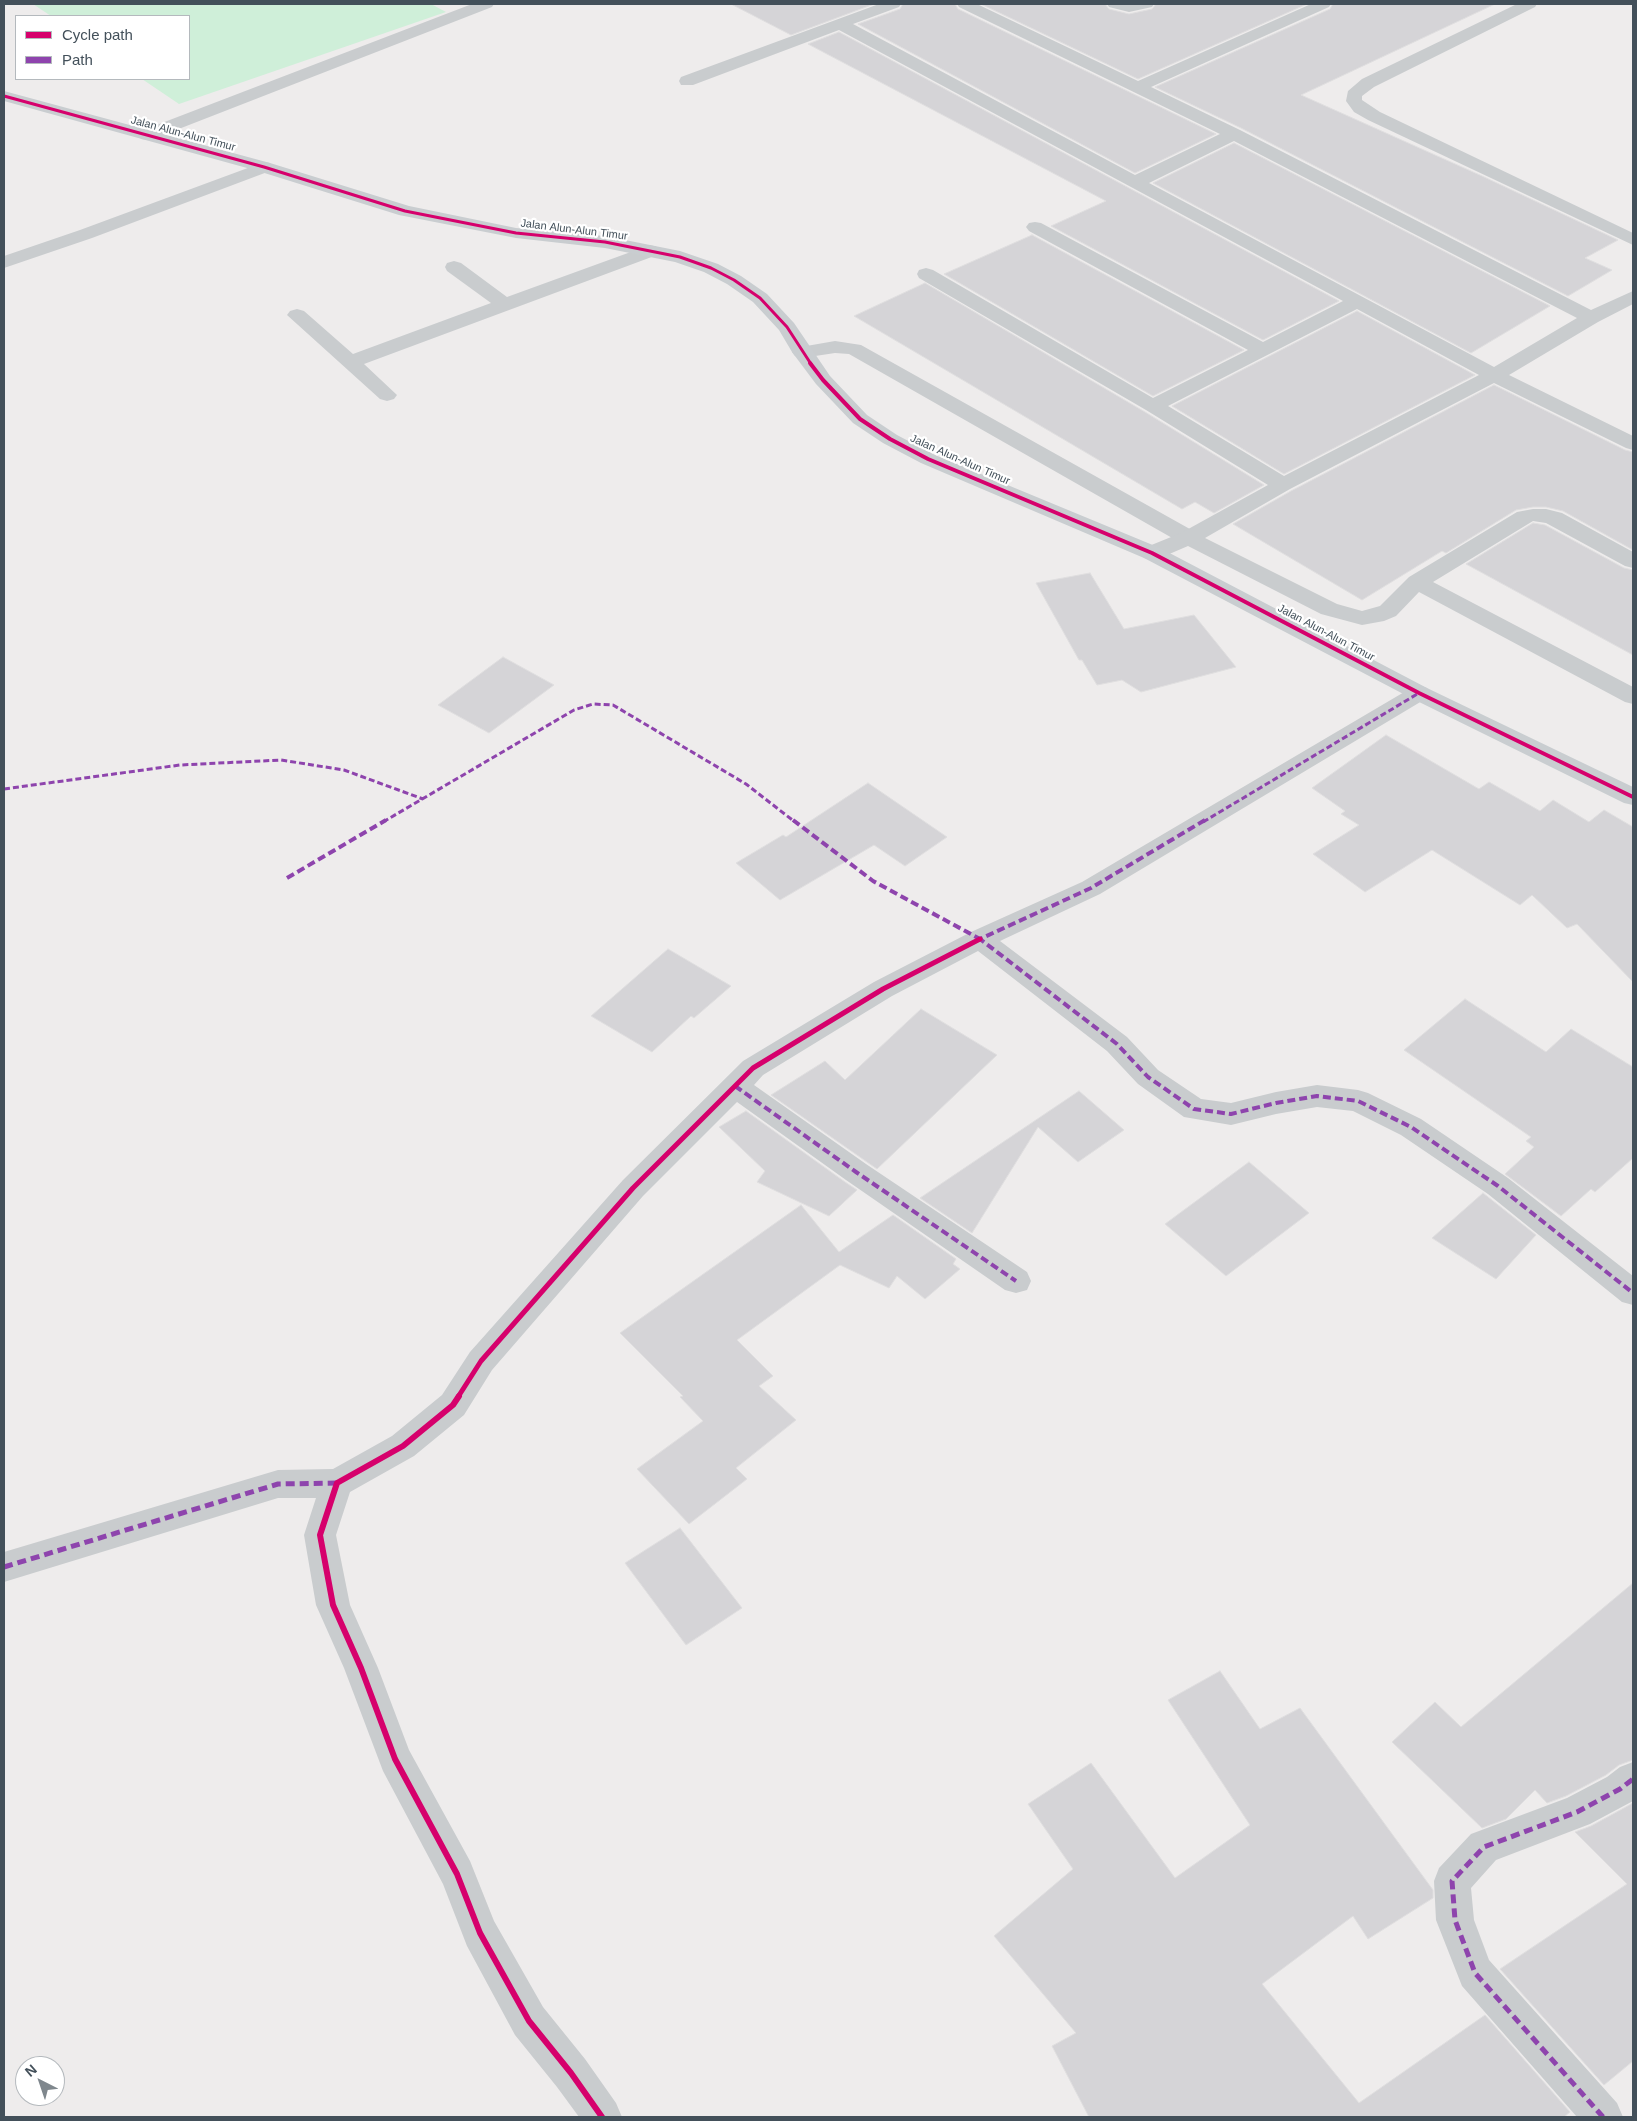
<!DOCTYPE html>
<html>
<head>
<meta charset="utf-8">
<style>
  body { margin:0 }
  #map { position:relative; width:1637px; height:2121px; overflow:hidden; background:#eeecec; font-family:Helvetica,sans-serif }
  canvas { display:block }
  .frame { position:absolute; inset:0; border:5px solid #43505a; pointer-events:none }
  .legend { position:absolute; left:15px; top:15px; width:175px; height:65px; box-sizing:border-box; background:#fff; border:1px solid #b4b9bd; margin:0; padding:6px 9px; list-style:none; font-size:15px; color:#43505a }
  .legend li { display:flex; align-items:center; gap:10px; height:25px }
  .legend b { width:25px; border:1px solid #b4b9bd }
  .north { position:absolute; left:15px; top:2056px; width:50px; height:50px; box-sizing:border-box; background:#fff; border:1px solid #b4b9bd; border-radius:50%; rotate:319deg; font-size:14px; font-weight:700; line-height:20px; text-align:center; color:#43505a }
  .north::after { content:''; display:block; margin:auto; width:18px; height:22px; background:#7f878d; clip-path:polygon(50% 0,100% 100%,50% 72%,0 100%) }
</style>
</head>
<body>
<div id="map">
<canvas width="1637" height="2121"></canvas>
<div class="frame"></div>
<ul class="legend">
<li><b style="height:6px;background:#d6006c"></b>Cycle path</li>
<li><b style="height:6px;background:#8e44ad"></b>Path</li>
</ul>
<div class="north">N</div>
</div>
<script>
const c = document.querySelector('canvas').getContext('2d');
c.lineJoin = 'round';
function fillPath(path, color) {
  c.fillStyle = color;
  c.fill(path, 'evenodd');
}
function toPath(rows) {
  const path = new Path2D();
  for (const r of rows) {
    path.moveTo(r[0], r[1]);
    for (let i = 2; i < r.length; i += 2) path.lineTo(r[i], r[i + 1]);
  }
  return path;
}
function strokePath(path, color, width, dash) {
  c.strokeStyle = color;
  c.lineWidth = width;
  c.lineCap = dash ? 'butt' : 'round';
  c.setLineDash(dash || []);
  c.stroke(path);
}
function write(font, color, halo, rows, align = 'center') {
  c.font = font + ' Helvetica,sans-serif';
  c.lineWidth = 4.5;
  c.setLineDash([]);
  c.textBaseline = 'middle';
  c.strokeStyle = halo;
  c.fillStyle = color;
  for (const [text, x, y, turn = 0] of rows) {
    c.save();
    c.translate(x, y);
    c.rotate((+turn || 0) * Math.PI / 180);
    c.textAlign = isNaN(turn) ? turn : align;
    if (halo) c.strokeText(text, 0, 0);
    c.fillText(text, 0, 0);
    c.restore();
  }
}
const green = toPath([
  [33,4,431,4,446,12,179,104,142,79,189,79,189,16,51,16]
]);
const building = toPath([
  [731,4,874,4,791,35,731,4],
  [903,4,955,4,958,9,1216,134,1135,173,858,24,900,9,903,4],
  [981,4,1105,4,1109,9,1129,14,1152,9,1156,4,1307,4,1138,79,981,4],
  [1333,4,1495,4,1301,95,1482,176,1618,240,1585,258,1612,270,1568,296,1241,128,1155,87,1330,9,1333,4],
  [839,32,1339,301,1263,340,1051,226,1106,201,808,44,839,32],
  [1234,143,1550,306,1471,353,1153,183,1234,143],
  [1032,235,1244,350,1153,396,944,274,1032,235],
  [925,283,1145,412,1264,485,1214,513,1195,502,1182,509,854,316,925,283],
  [1357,311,1475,375,1284,474,1172,406,1357,311],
  [1494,385,1625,450,1633,452,1633,550,1563,511,1546,507,1533,507,1516,510,1446,553,1442,551,1362,600,1233,524,1291,491,1494,385],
  [1533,523,1545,525,1624,568,1633,570,1633,655,1466,564,1533,523],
  [1090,573,1124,629,1194,615,1236,667,1141,692,1122,680,1097,685,1082,660,1079,660,1036,583,1090,573],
  [503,657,554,685,489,733,438,705,503,657],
  [1386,735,1479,789,1489,782,1540,811,1553,800,1589,822,1604,810,1633,827,1633,982,1577,924,1567,928,1532,895,1520,905,1432,850,1365,892,1313,854,1359,825,1341,814,1345,811,1312,788,1386,735],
  [868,783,947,837,905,866,874,845,780,900,736,863,783,835,786,837,868,783],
  [668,949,731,986,694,1018,691,1016,652,1052,591,1016,668,949],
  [1465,999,1546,1052,1571,1029,1633,1067,1633,1158,1595,1192,1591,1189,1561,1216,1505,1174,1534,1147,1526,1141,1531,1137,1404,1050,1465,999],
  [921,1009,997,1055,877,1169,771,1095,825,1061,845,1080,921,1009],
  [1079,1091,1124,1130,1078,1162,1038,1127,972,1233,920,1198,1079,1091],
  [746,1111,845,1182,857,1190,829,1216,757,1182,765,1171,719,1127,746,1111],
  [1249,1162,1309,1213,1226,1276,1165,1224,1249,1162],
  [1483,1193,1536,1235,1496,1279,1432,1238,1483,1193],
  [801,1205,839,1252,893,1215,956,1259,953,1264,960,1269,925,1299,897,1276,889,1288,840,1265,737,1340,773,1376,759,1386,796,1420,736,1468,747,1479,689,1524,637,1469,703,1421,680,1397,683,1396,620,1333,801,1205],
  [680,1528,742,1608,686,1645,625,1563,680,1528],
  [1633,1583,1633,1760,1619,1765,1606,1775,1566,1796,1547,1803,1535,1790,1506,1819,1482,1828,1392,1742,1435,1702,1461,1727,1633,1583],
  [1220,1671,1260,1729,1300,1708,1433,1890,1433,1898,1368,1939,1353,1916,1262,1984,1359,2103,1485,2015,1570,2112,1564,2117,1089,2117,1052,2046,1076,2033,994,1936,1073,1869,1028,1804,1091,1763,1175,1878,1250,1825,1168,1700,1220,1671],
  [1633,1803,1633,2061,1604,2085,1500,1969,1627,1884,1575,1832,1591,1826,1633,1803]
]);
const lane = toPath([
  [835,341,861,345,1197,533,1200,538,1197,543,1189,545,1181,543,849,354,835,353,802,358,795,356,792,352,795,348,835,341]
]);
const street = toPath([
  [472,4,494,4,492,7,153,139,147,140,141,139,138,135,141,131,472,4],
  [879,4,901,4,899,7,853,24,1135,175,1220,134,959,7,957,4,977,4,1138,81,1311,4,1331,4,1329,7,1151,87,1240,130,1591,310,1633,291,1633,304,1598,322,1509,375,1633,436,1633,450,1626,448,1494,383,1290,489,1205,538,1337,604,1362,611,1380,606,1409,577,1517,512,1533,509,1546,509,1562,513,1633,552,1633,568,1625,566,1546,523,1533,521,1433,582,1633,687,1633,704,1625,702,1419,592,1396,616,1384,621,1362,625,1321,614,1188,546,1160,558,1152,560,1144,558,1141,553,1144,548,1181,533,1268,485,1146,410,919,278,917,274,919,270,926,268,933,270,1153,398,1248,350,1029,231,1026,227,1029,223,1035,222,1041,223,1263,342,1343,301,839,30,693,85,681,85,679,81,681,77,879,4],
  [1234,141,1577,318,1494,367,1149,183,1234,141],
  [1357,309,1479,375,1284,476,1168,406,1357,309],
  [1107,4,1154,4,1152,7,1129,12,1109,7,1107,4],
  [1517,4,1537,4,1535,7,1374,87,1362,96,1362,100,1380,112,1633,233,1633,245,1368,120,1354,112,1346,101,1348,91,1362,79,1517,4],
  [264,162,270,163,273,167,270,171,92,238,4,268,4,256,80,230,264,162],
  [650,245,657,247,659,251,657,255,364,364,397,395,394,399,387,401,380,399,287,315,290,311,297,309,304,311,353,354,491,303,447,271,445,267,447,263,454,261,461,263,507,297,650,245],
  [1419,685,1427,688,1431,693,1427,698,1100,894,1000,941,1127,1037,1158,1070,1201,1099,1231,1103,1276,1092,1317,1085,1358,1090,1368,1093,1421,1119,1508,1178,1633,1276,1633,1305,1622,1302,1488,1194,1401,1135,1353,1111,1317,1107,1276,1114,1231,1125,1184,1117,1138,1084,1107,1051,978,951,892,996,763,1075,754,1085,866,1164,1027,1272,1031,1281,1027,1290,1016,1293,1005,1290,846,1180,737,1102,643,1196,492,1370,464,1415,414,1456,350,1492,336,1535,350,1605,378,1668,409,1750,470,1861,494,1921,543,2007,585,2059,616,2103,622,2117,579,2117,557,2087,515,2035,467,1946,443,1884,383,1771,344,1668,316,1605,304,1535,316,1498,278,1498,4,1582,4,1552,278,1470,333,1469,392,1436,442,1395,470,1352,623,1180,743,1061,874,982,971,932,1082,882,1411,688,1419,685],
  [1633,1762,1633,1801,1590,1824,1496,1860,1471,1888,1474,1920,1489,1960,1617,2103,1623,2117,1577,2117,1462,1986,1436,1920,1434,1881,1439,1868,1471,1834,1567,1798,1607,1777,1620,1767,1633,1762]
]);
const secondary = toPath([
  [4,91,270,163,409,206,516,228,605,236,680,251,718,264,741,276,767,294,794,323,830,376,867,415,897,435,935,455,1160,548,1427,688,1633,787,1633,805,1624,803,1411,698,1144,558,921,463,883,443,853,423,816,384,792,352,779,330,753,302,727,284,704,272,675,262,605,248,516,238,399,215,258,171,4,101,4,91]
]);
const quietFar2 = toPath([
  [4,789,180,765,281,760,344,770,423,799],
  [383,822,574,710,593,704,613,705,746,784,795,822],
  [1203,822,1419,693]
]);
const quietFar1 = toPath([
  [793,820,873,881,980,939],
  [1205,820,1091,888,980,939,1117,1044,1148,1077,1194,1109,1231,1114,1276,1103,1317,1096,1358,1101,1411,1127,1498,1186,1633,1293],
  [287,878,386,820],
  [735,1086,856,1172,1016,1281]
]);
const quiet = toPath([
  [4,1567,278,1484,337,1483],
  [1603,2117,1475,1973,1455,1920,1452,1881,1484,1847,1577,1812,1620,1789,1633,1779]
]);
const cyclewayFar3 = toPath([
  [4,96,264,167,405,211,516,233,605,242,680,257,711,268,734,280,760,298,787,327,811,364]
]);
const cyclewayFar2 = toPath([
  [810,363,823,380,860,419,890,439,928,459,1152,553,1419,693,1633,797]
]);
const cyclewayFar1 = toPath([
  [458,1397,481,1361,633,1188,753,1068,883,989,980,939]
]);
const cycleway = toPath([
  [459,1396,453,1405,403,1446,337,1483,320,1535,333,1605,361,1668,395,1759,457,1874,480,1933,529,2021,571,2073,602,2117]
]);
const farStreetnames = [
  ["Jalan Alun-Alun Timur",183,134,15],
  ["Jalan Alun-Alun Timur",574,230,7],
  ["Jalan Alun-Alun Timur",960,460,24],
  ["Jalan Alun-Alun Timur",1326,633,28]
];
fillPath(green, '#cfefd9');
fillPath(building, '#d5d4d7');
strokePath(building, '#dfdedf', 1);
fillPath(lane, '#c9ccce');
fillPath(street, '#c9ccce');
fillPath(secondary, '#c9cdd0');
strokePath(quietFar2, '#8e44ad', 3, [6, 3]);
strokePath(quietFar1, '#8e44ad', 4, [8, 4]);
strokePath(quiet, '#8e44ad', 5, [9, 5]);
strokePath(cyclewayFar3, '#d6006c', 3);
strokePath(cyclewayFar2, '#d6006c', 4);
strokePath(cyclewayFar1, '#d6006c', 5);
strokePath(cycleway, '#d6006c', 6);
write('11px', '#43505a', '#fff', farStreetnames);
</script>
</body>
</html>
